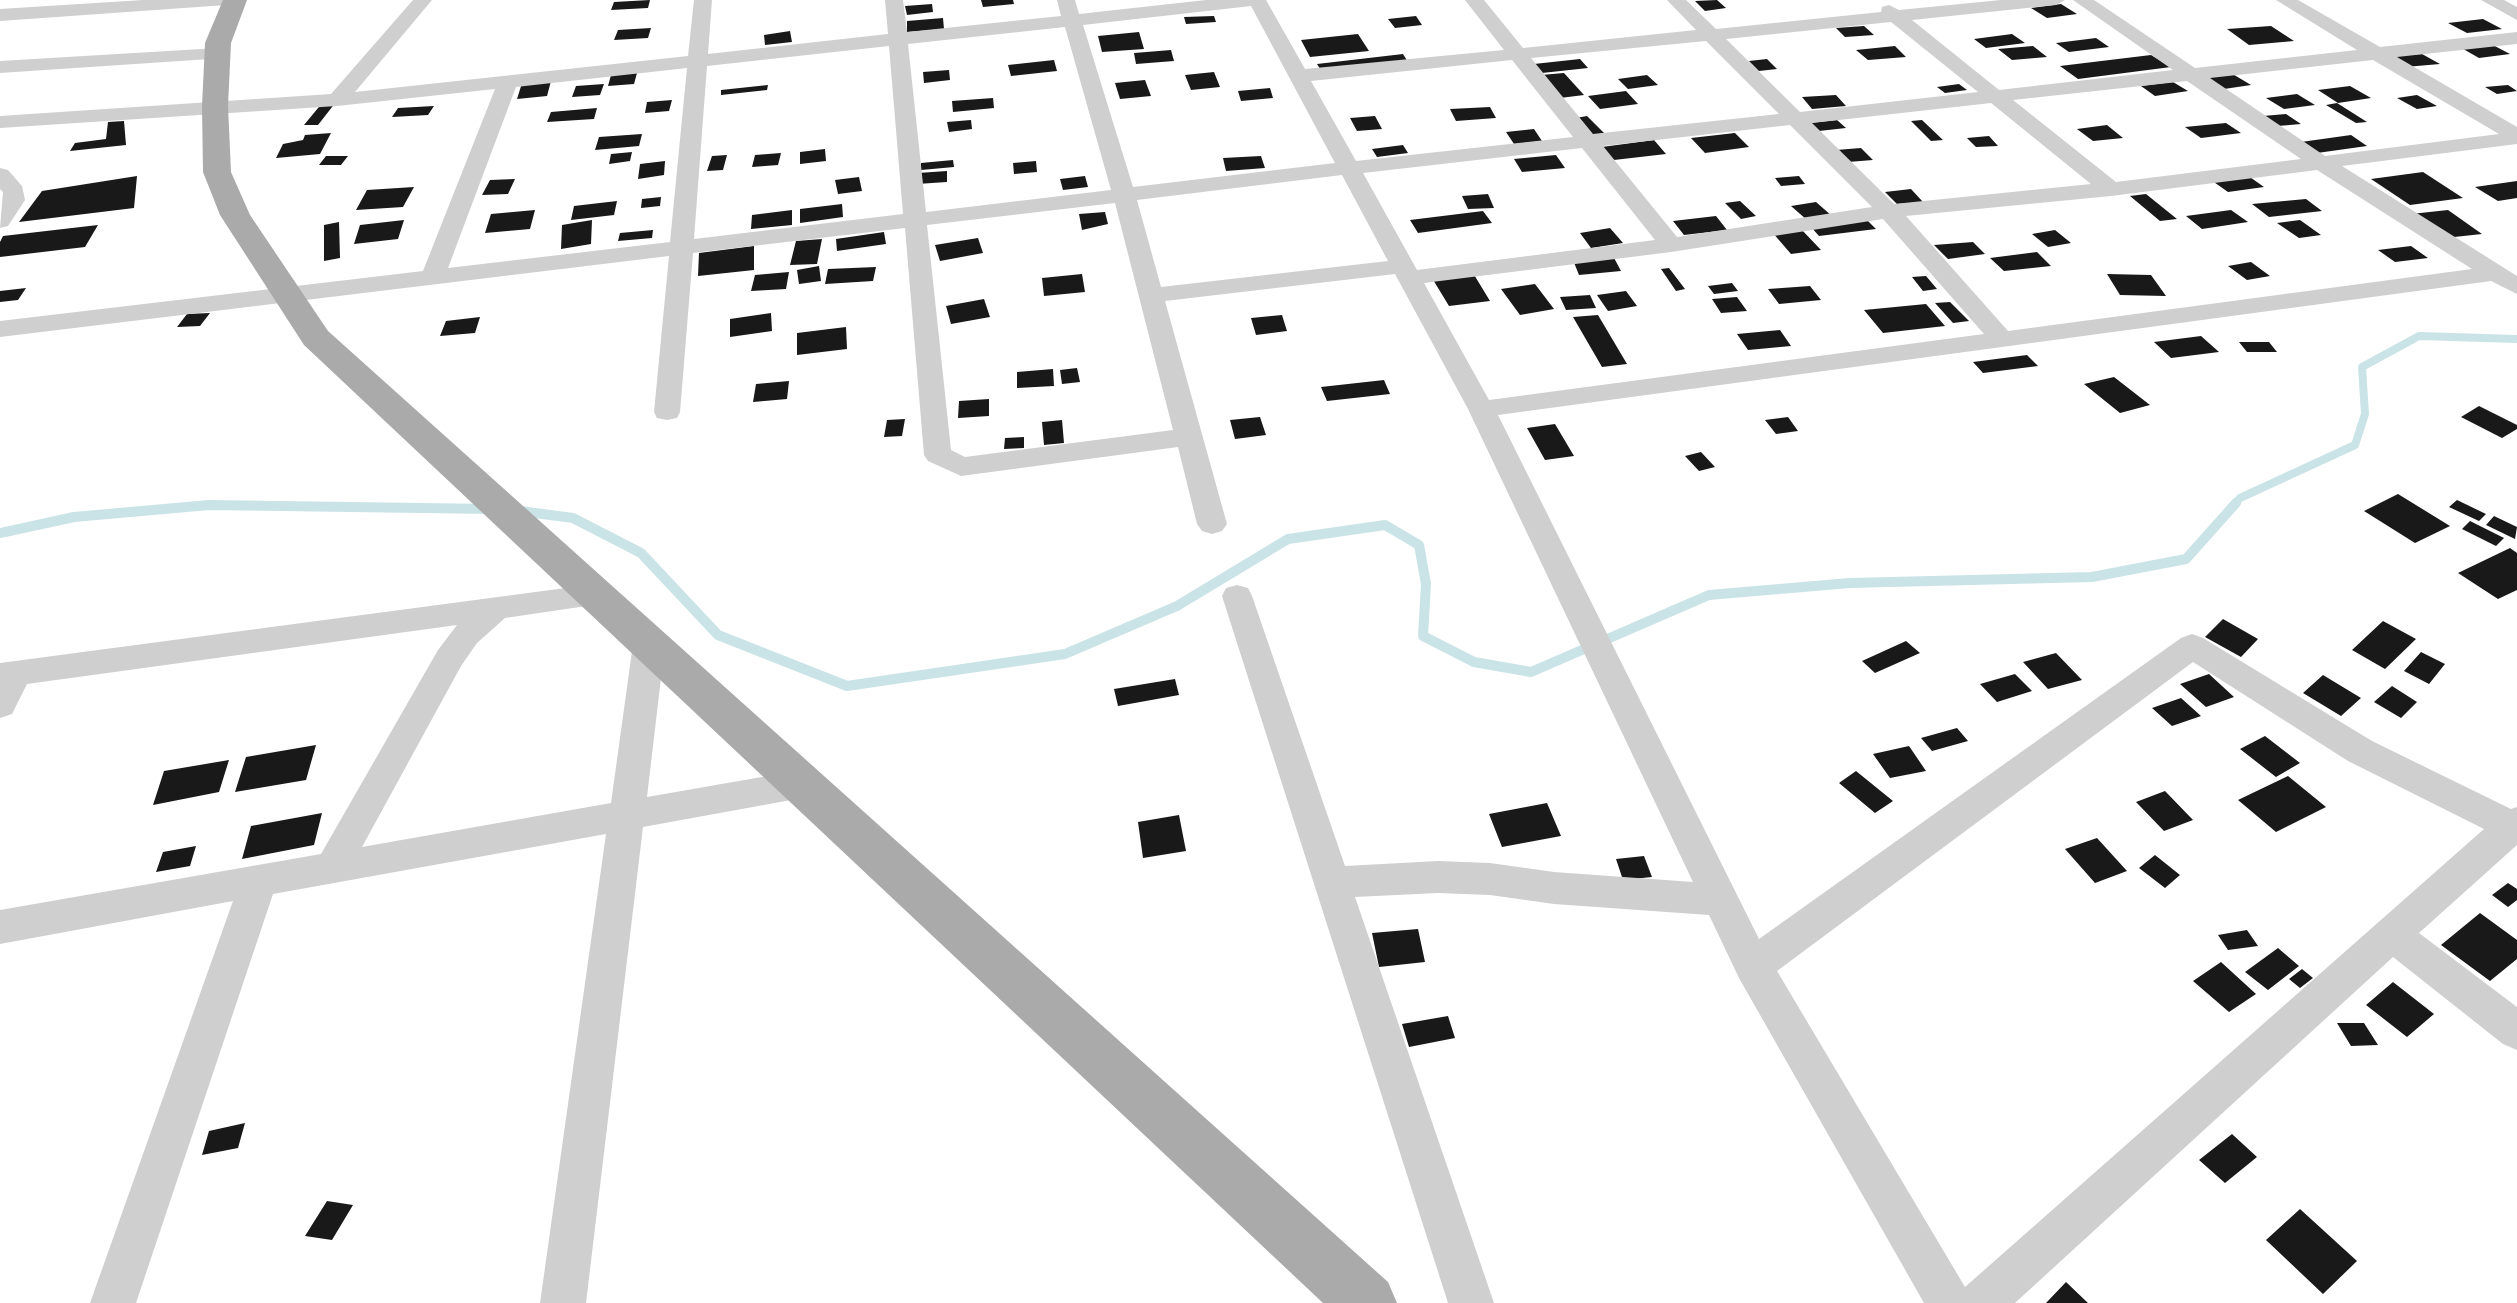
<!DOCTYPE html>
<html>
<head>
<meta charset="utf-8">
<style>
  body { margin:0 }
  canvas { display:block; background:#fff }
</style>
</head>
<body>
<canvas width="2517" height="1303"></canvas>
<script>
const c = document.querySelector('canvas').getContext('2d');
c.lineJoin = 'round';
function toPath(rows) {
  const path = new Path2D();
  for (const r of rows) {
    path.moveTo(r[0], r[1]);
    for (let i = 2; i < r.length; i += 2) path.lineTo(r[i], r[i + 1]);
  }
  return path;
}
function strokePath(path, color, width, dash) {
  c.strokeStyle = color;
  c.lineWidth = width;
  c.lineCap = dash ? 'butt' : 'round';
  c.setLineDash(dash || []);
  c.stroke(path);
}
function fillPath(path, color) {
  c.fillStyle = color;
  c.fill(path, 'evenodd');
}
const streamFar1 = toPath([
  [2234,505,2240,498,2355,445,2365,414,2362,367,2419,336,2517,339]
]);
const stream = toPath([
  [520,511,573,518,641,553,718,635,847,686,1065,654,1177,606,1288,539,1385,525,1419,545,1426,584,1423,636,1474,662,1531,672,1709,595,1850,583,2092,577,2186,559,2236,503],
  [0,533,74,517,209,505,492,509]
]);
const building = toPath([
  [650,0,648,8,611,10,614,2],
  [981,0,1013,0,1014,4,983,7],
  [1717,0,1726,8,1705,11,1695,1],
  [932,4,933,12,907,15,905,6],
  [2061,4,2077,14,2047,18,2031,8],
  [1214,16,1216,22,1186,24,1184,17],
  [1416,16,1422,25,1395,28,1388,19],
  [943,18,944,29,907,32,907,21],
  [2483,19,2502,29,2467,33,2448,23],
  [1864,26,1874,35,1845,37,1836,28],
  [2271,26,2294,41,2249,45,2227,29],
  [651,28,648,38,614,40,618,30],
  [790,31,792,42,765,45,764,35],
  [1139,32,1144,49,1102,52,1098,36],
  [1358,34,1369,51,1310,57,1301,40],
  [2012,34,2025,43,1986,48,1974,39],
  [2096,38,2109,47,2069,52,2056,43],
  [2489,43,2510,54,2479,58,2458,46],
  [1895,46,1906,57,1868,60,1856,50],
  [2033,46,2047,57,2012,60,1998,49],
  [1171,50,1174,61,1136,64,1134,53],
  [1403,54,1408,62,1322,72,1317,64],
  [2422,54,2440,64,2405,67,2387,56],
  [2151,55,2171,67,2078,79,2060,66],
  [1580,59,1588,68,1542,73,1534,64],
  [1767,59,1777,69,1759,71,1749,61],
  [1054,60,1057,71,1011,76,1008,65],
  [949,70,950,80,924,83,923,72],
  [1214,72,1220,87,1191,90,1185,75],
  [637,73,634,84,608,86,611,75],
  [1564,73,1584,95,1560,98,1541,75],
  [2231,73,2251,85,2224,89,2205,77],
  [1647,75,1658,85,1628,89,1618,79],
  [1145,80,1151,96,1120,99,1115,83],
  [551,81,547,96,517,99,522,83],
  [2173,82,2188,91,2155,96,2141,86],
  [604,84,600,95,572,97,576,86],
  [1959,84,1967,90,1945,93,1937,87],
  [768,85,767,90,721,95,721,90],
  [2508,85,2517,91,2497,94,2485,87],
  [2350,86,2371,98,2338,103,2318,90],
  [1270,88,1273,98,1241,101,1238,91],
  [1626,91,1638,104,1600,109,1588,96],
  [2297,94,2315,105,2284,109,2266,98],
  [1836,95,1846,106,1812,109,1802,97],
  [2417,95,2437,106,2417,109,2397,98],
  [993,98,994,108,953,112,952,101],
  [672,100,669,111,645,113,647,102],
  [323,102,336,102,318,125,304,125],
  [2337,103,2367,122,2356,123,2326,105],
  [434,106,428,115,392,117,398,108],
  [1490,107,1496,118,1456,121,1450,109],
  [597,108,594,119,547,122,551,112],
  [2286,114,2301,124,2278,126,2263,116],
  [1375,116,1382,129,1357,131,1350,118],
  [1587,116,1604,133,1593,135,1576,118],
  [971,120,972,129,949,132,947,122],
  [1837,120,1846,128,1819,131,1810,123],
  [1922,120,1943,140,1931,141,1911,121],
  [124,121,126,145,70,151,75,143,106,139,108,122],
  [2226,123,2241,133,2201,138,2185,127],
  [2107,125,2123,138,2093,141,2077,129],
  [1534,129,1542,141,1514,144,1506,132],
  [331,133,320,154,276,158,283,144,303,140,305,135],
  [1735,133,1749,147,1705,153,1691,138],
  [642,134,639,146,595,150,599,137],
  [2351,135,2367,146,2317,153,2301,142],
  [1989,136,1998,146,1976,147,1967,138],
  [1654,140,1666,154,1614,160,1602,147],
  [1403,145,1408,153,1377,157,1372,149],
  [1861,148,1873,160,1848,162,1836,150],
  [825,149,826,161,800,164,800,152],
  [632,152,630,161,609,164,611,154],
  [781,153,778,165,752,167,755,155],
  [727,155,723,170,707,171,712,156],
  [1556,155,1565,168,1522,172,1514,159],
  [326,156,348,156,341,165,319,165],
  [1261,156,1265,168,1226,171,1223,158],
  [953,160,954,167,921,170,921,163],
  [665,161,664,175,638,179,640,164],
  [1036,161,1037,172,1014,174,1013,163],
  [947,171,947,182,917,184,918,173],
  [2423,172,2463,198,2410,205,2371,179],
  [2247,175,2264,187,2228,192,2211,180],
  [137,176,134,208,19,222,42,191],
  [1085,176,1088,187,1063,190,1060,179],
  [1799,176,1805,184,1781,186,1775,178],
  [859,177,862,191,838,194,835,180],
  [515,179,508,194,482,195,490,180],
  [2517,181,2517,198,2498,201,2475,187],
  [414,187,403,207,356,210,367,190],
  [1911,189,1923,202,1897,204,1885,192],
  [1488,194,1494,208,1468,209,1462,196],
  [2146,194,2177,219,2160,221,2130,196],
  [661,197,660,206,641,208,642,199],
  [2306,199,2322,211,2269,217,2252,204],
  [617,201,614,215,571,220,574,206],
  [1740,201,1756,216,1741,219,1725,203],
  [1816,202,1832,216,1807,220,1791,206],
  [842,204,843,217,800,223,800,209],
  [535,210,530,229,485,233,491,214],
  [792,210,792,225,751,229,752,215],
  [2231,210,2248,222,2202,229,2186,216],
  [2448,210,2482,234,2445,238,2411,214],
  [1483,211,1492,223,1418,233,1410,220],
  [1105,212,1108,224,1082,230,1079,214],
  [1716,216,1727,230,1684,235,1673,221],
  [404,220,398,239,354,244,360,225],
  [592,220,591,244,561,249,562,225],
  [1867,220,1876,229,1819,236,1811,227],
  [2300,220,2321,235,2299,238,2277,223],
  [339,222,340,258,324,261,324,225],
  [98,225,85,247,0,257,0,242,3,236],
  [1610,228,1623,243,1591,248,1580,233],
  [1801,229,1821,250,1791,254,1772,232],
  [653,230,652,238,618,241,620,233],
  [2055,230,2071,243,2048,247,2032,234],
  [884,232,886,244,837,251,836,239],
  [978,238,983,253,940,261,935,245],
  [822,239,817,264,790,265,796,241],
  [1973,242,1985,254,1948,259,1934,245],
  [754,246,754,270,698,276,699,253],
  [2411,246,2428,258,2395,262,2378,250],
  [2037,252,2051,266,2004,271,1990,258],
  [1613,256,1621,271,1579,275,1573,260],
  [2251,262,2270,276,2247,280,2228,266],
  [819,266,821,281,799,284,797,270],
  [876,267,873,281,825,284,828,269],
  [1669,268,1685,289,1676,291,1661,269],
  [789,272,786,289,751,291,755,275],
  [1473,273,1490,301,1449,306,1432,278],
  [1082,274,1085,292,1044,296,1042,278],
  [2107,274,2151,275,2166,296,2120,295],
  [1926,276,1937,289,1923,291,1912,277],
  [1732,283,1738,291,1714,294,1708,286],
  [1535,284,1554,309,1520,315,1501,289],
  [1810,286,1821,300,1779,304,1768,289],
  [26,288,18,300,0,302,0,291],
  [1626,291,1637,306,1608,311,1597,295],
  [1590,295,1596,308,1566,310,1560,297],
  [1737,297,1747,311,1721,313,1712,299],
  [984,299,990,317,951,324,946,306],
  [1950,302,1969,321,1953,323,1935,303],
  [1926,304,1945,326,1883,333,1864,310],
  [210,313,200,326,177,327,187,314],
  [771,313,772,331,730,337,730,319],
  [1282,315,1287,331,1256,335,1251,318],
  [1598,315,1627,364,1602,367,1573,317],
  [480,317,475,333,440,336,446,321],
  [846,327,847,349,797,355,797,333],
  [1780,330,1791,346,1748,350,1737,334],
  [2201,336,2219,352,2171,358,2154,342],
  [2239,342,2269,342,2277,352,2247,352],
  [2027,355,2038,366,1983,373,1973,362],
  [1077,368,1080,382,1062,384,1060,370],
  [1053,369,1054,386,1017,388,1017,372],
  [2114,377,2150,405,2120,413,2084,384],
  [1384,380,1390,394,1327,401,1321,387],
  [789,381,787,399,753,402,756,384],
  [989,399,989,416,958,418,959,401],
  [2479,406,2517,425,2517,429,2502,438,2461,417],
  [1260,417,1266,435,1235,439,1230,420],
  [1788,417,1798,431,1776,434,1765,420],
  [905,419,902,436,884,437,887,420],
  [1062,420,1064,443,1044,445,1042,422],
  [1555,424,1574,456,1545,460,1527,428],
  [1024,437,1024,448,1004,449,1005,438],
  [1701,452,1715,467,1699,471,1685,456],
  [2398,494,2450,526,2415,543,2364,511],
  [2457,500,2486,514,2479,521,2449,507],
  [2494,516,2517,527,2515,539,2486,525],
  [2470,521,2504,538,2496,546,2462,529],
  [2510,548,2517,553,2517,590,2498,599,2458,573],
  [2223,619,2258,639,2241,657,2205,637],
  [2383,621,2416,639,2385,669,2352,650],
  [1906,641,1920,653,1875,673,1862,661],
  [2421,652,2445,664,2429,684,2404,671],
  [2056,653,2082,680,2048,689,2023,662],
  [2015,674,2032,691,1997,702,1980,684],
  [2209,674,2234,697,2206,707,2180,684],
  [2323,675,2361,698,2341,716,2303,693],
  [1175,679,1179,695,1118,706,1114,689],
  [2392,686,2417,702,2401,718,2374,702],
  [2181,698,2201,716,2172,726,2152,708],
  [1957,728,1968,741,1932,751,1921,738],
  [2265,736,2300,763,2276,777,2240,749],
  [316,745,306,780,235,792,246,757],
  [1909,746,1926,771,1890,778,1873,754],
  [229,760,219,792,153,805,164,771],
  [1856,771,1893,801,1875,813,1839,783],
  [2288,776,2326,807,2276,832,2238,800],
  [2165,791,2193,820,2164,831,2136,802],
  [1547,803,1561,836,1502,847,1489,814],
  [322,813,314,845,242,859,251,826],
  [1179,815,1186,851,1143,858,1138,822],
  [2097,838,2127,871,2095,883,2065,849],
  [196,846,190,866,156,872,163,852],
  [2155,855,2180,875,2165,888,2139,868],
  [1644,856,1652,877,1623,880,1616,859],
  [2508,883,2517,889,2517,900,2508,907,2492,895],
  [2480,913,2517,940,2517,959,2490,981,2441,945],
  [1418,929,1425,962,1379,967,1372,933],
  [2247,930,2258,946,2228,950,2218,935],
  [2278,948,2299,966,2268,990,2245,972],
  [2221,962,2256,994,2229,1012,2193,981],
  [2302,969,2313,978,2300,988,2289,979],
  [2393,982,2434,1014,2407,1037,2366,1005],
  [1448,1016,1455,1038,1409,1047,1402,1024],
  [2337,1023,2364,1023,2378,1045,2351,1046],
  [245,1123,238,1148,202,1155,209,1131],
  [2232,1134,2257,1157,2225,1183,2199,1160],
  [327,1201,353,1205,332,1240,305,1236],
  [2300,1209,2357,1261,2323,1294,2266,1240],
  [2066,1282,2088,1303,2046,1303]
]);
const minor = toPath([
  [143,0,235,0,226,5,0,21,0,9,143,0],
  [413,0,432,0,355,92,688,56,694,0,712,0,708,54,888,34,885,0,903,0,907,32,1061,16,1057,0,1075,0,1079,14,1206,0,1266,0,1305,69,1504,50,1465,0,1484,0,1523,48,1696,30,1667,0,1686,0,1716,29,1881,12,1882,7,1889,5,1899,10,2001,0,2065,0,2056,5,1912,20,1999,90,2173,70,2073,0,2094,0,2195,68,2357,50,2276,0,2298,0,2380,47,2517,32,2517,44,2397,57,2517,127,2517,144,2342,166,2517,276,2517,294,2491,281,1498,415,1759,939,2181,638,2192,634,2203,638,2372,741,2511,809,2517,807,2517,845,2419,933,2517,1007,2517,1050,2503,1044,2393,957,2015,1303,1924,1303,1739,978,1709,915,1554,904,1490,895,1438,893,1355,897,1494,1303,1448,1303,1222,596,1226,588,1237,585,1248,588,1252,596,1345,866,1438,861,1490,863,1554,872,1693,882,1468,409,1395,274,1165,301,1227,524,1222,531,1212,534,1202,531,1197,524,1178,447,961,476,928,461,924,455,905,228,693,253,680,412,677,418,667,420,657,418,654,412,669,256,0,337,0,321,423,271,495,89,337,106,0,128,0,116,331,94,413,0],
  [1251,6,1335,163,1133,187,1083,25,1251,6],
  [1891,22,1978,92,1800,112,1726,39,1891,22],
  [1065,27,1111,190,926,212,908,44,1065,27],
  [1706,41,1779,114,1593,134,1531,58,1706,41],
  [889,46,903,214,694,239,707,66,889,46],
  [1512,60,1573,137,1356,161,1311,81,1512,60],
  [2373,60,2499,134,2325,156,2210,78,2373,60],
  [687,68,670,242,448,268,516,87,687,68],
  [2187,81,2301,159,2116,182,2013,100,2187,81],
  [1991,103,2091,184,1894,204,1812,123,1991,103],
  [1790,125,1872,207,1677,237,1603,146,1790,125],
  [1582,148,1655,240,1417,270,1363,173,1582,148],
  [2317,170,2472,269,2008,331,1906,216,2111,196,2317,170],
  [1342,175,1388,261,1161,287,1137,200,1342,175],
  [1115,203,1173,430,965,457,951,450,927,225,1115,203],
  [1883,219,1984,334,1489,400,1424,283,1671,252,1883,219],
  [2193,662,2348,761,2484,829,1965,1287,1777,971,2193,662],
  [2481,0,2504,0,2517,7,2517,20,2481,0],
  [218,48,225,50,228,54,225,58,0,73,0,61,218,48],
  [0,168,8,170,22,186,25,200,8,226,0,228,3,192,0,189,0,168],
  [596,584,607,587,611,595,607,603,505,618,477,643,461,666,362,847,611,803,633,644,638,636,649,632,660,636,665,644,647,797,802,770,814,774,819,784,814,794,802,798,643,827,586,1303,540,1303,606,834,273,894,136,1303,90,1303,233,901,0,944,0,910,321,854,438,650,457,625,27,684,12,714,0,718,0,663,596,584]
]);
const major = toPath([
  [223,0,247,0,231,43,228,106,231,172,250,215,328,331,1388,1282,1397,1303,1323,1303,304,345,220,215,203,172,202,106,205,43,223,0]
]);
strokePath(streamFar1, '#cae3e7', 8);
strokePath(stream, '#cae3e7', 10);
fillPath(building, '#191919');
fillPath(minor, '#cfcfcf');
fillPath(major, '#aaa');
</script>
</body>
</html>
